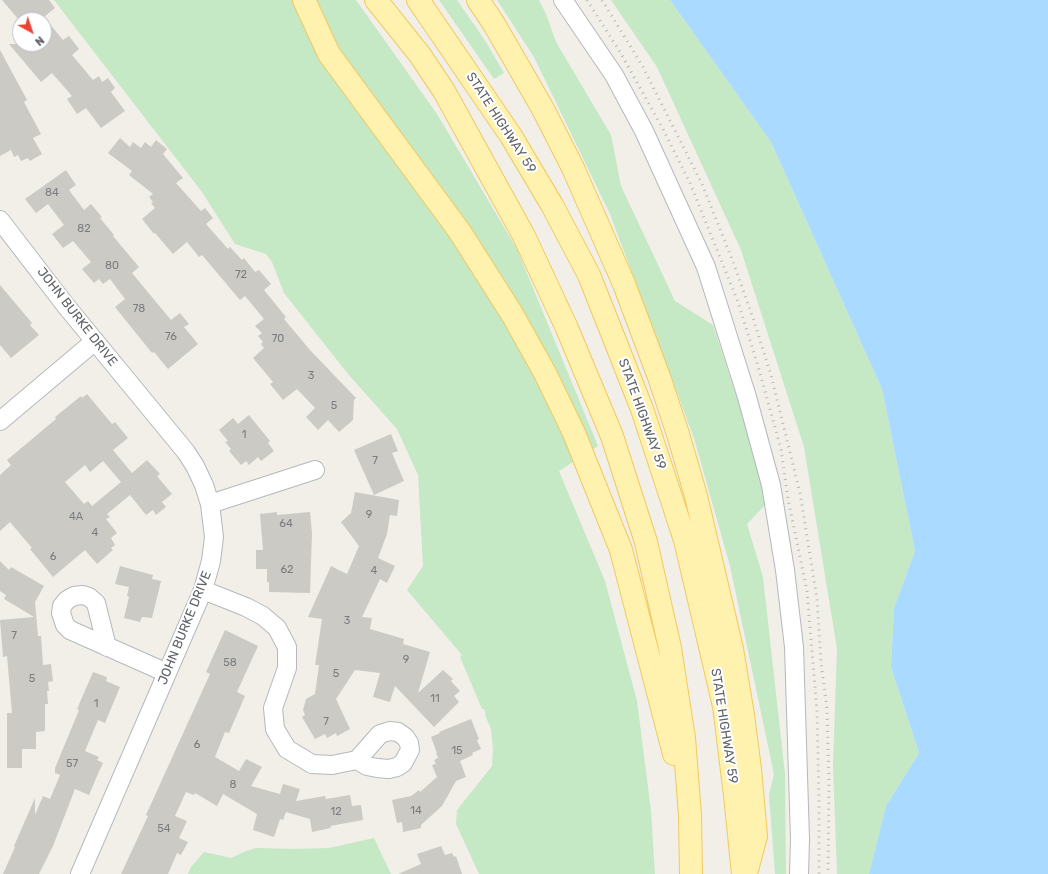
<!DOCTYPE html>
<html>
<head>
<meta charset="utf-8">
<style>
  body { margin:0 }
  #map { position:relative; width:1048px; height:874px; overflow:hidden; background:#f1efe8; font-family:Rubik,sans-serif }
  canvas { display:block }
  .north { position:absolute; left:12px; top:12px; width:40px; height:40px; box-sizing:border-box; background:#fff; border:1px solid #bfc1c3; border-radius:50%; rotate:140deg; font-size:11px; font-weight:700; line-height:16px; text-align:center; color:#5f6368 }
  .north::after { content:''; display:block; margin:auto; width:14px; height:18px; background:#ea4335; clip-path:polygon(50% 0,100% 100%,50% 72%,0 100%) }
</style>
</head>
<body>
<div id="map">
<canvas width="1048" height="874"></canvas>
<div class="north">N</div>
</div>
<script>
const c = document.querySelector('canvas').getContext('2d');
c.lineJoin = 'round';
function fillPath(path, color) {
  c.fillStyle = color;
  c.fill(path, 'evenodd');
}
function toPath(rows) {
  const path = new Path2D();
  for (const r of rows) {
    path.moveTo(r[0], r[1]);
    for (let i = 2; i < r.length; i += 2) path.lineTo(r[i], r[i + 1]);
  }
  return path;
}
function strokePath(path, color, width, dash) {
  c.strokeStyle = color;
  c.lineWidth = width;
  c.lineCap = dash ? 'butt' : 'round';
  c.setLineDash(dash || []);
  c.stroke(path);
}
function write(font, color, halo, rows, align = 'center') {
  c.font = font + ' Rubik,sans-serif';
  c.lineWidth = 4;
  c.setLineDash([]);
  c.textBaseline = 'middle';
  c.strokeStyle = halo;
  c.fillStyle = color;
  for (const [text, x, y, turn = 0] of rows) {
    c.save();
    c.translate(x, y);
    c.rotate((+turn || 0) * Math.PI / 180);
    c.textAlign = isNaN(turn) ? turn : align;
    if (halo) c.strokeText(text, 0, 0);
    c.fillText(text, 0, 0);
    c.restore();
  }
}
const green = toPath([
  [54,0,356,0,437,114,517,249,598,446,559,471,605,581,637,701,651,811,655,874,479,874,456,824,457,810,492,766,493,749,491,729,485,715,486,714,484,709,482,709,460,657,462,655,407,590,423,566,418,475,397,429,348,374,284,293,272,262,266,254,235,244,202,192],
  [439,0,457,0,486,42,504,73,494,79],
  [497,0,539,0,546,14,556,42,611,135,621,186,675,301,713,325,761,471,767,503,747,524,763,577,785,774,786,874,775,874,769,795,774,774,730,566,694,438,610,214,534,57],
  [611,0,670,0,771,142,882,389,915,551,894,608,891,667,919,753,886,806,869,874,837,874,833,765,837,649,804,447,741,250,657,67],
  [374,838,391,874,188,874,191,867,204,852,231,858,246,851,256,848,296,849,329,848]
]);
const water = toPath([
  [670,0,1048,0,1048,874,869,874,886,806,919,753,891,667,894,608,915,551,882,389,771,142]
]);
const building = toPath([
  [2,0,49,0,55,8,40,20,19,20],
  [44,17,63,40,69,36,79,49,72,55,93,80,99,76,102,82,108,78,115,88,111,92,125,111,101,128,86,108,77,114,67,99,72,96,52,73,41,82,9,44,44,44],
  [0,50,27,100,24,102,41,134,33,138,42,154,30,161,28,158,21,161,18,155,14,157,11,150,0,156],
  [120,138,130,147,133,142,141,148,145,142,151,147,156,140,167,149,163,154,183,178,176,183,201,211,205,208,213,218,206,224,228,249,230,247,242,260,244,258,255,272,259,270,271,284,264,290,286,317,284,319,310,350,356,398,354,400,353,420,339,432,328,420,318,430,306,417,315,408,297,389,283,400,270,384,273,382,253,358,264,348,261,344,263,342,258,336,262,333,255,326,264,319,245,296,240,300,202,255,199,257,187,242,173,254,155,233,154,234,142,219,155,208,151,203,153,202,149,197,153,194,129,175,132,171,108,153],
  [66,170,76,185,69,190,84,210,91,204,102,217,100,218,114,235,113,236,139,267,132,273,171,320,180,313,189,324,184,327,198,344,168,369,154,352,152,353,115,307,125,299,110,279,103,284,99,279,94,283,82,269,91,262,73,241,63,248,52,234,64,225,48,204,36,213,25,199],
  [0,285,32,323,30,325,39,335,11,358,0,345],
  [87,394,112,424,115,422,128,438,113,450,132,473,147,460,160,474,157,476,172,494,162,502,166,507,156,515,153,510,146,515,130,495,107,514,110,517,106,519,117,533,111,538,115,545,111,548,113,550,97,564,85,550,53,577,30,549,32,548,10,522,0,531,0,475,11,465,7,460,56,419,55,417,81,396,82,398],
  [103,461,121,482,92,506,88,501,84,504,65,482,85,465,90,472],
  [249,415,270,441,268,443,274,451,261,461,258,457,249,465,246,461,241,465,229,451,231,449,225,442,228,441,219,430,233,418,238,424],
  [391,434,398,451,392,453,404,481,374,495,354,450],
  [355,492,399,500,397,516,390,515,387,534,378,558,395,566,387,583,380,579,362,617,372,618,370,629,404,639,403,644,430,652,418,693,443,670,453,679,451,681,460,691,454,696,459,702,434,727,395,686,390,702,373,697,380,673,355,670,336,699,350,729,337,736,336,733,327,738,325,734,315,739,302,717,305,715,303,710,306,699,315,694,319,665,315,665,322,619,308,617,331,566,347,574,359,546,341,522,351,513],
  [277,512,277,515,310,512,312,533,310,593,269,592,269,582,267,582,267,569,256,569,256,550,263,550,260,514],
  [0,561,9,570,11,567,44,586,35,602,38,636,41,636,43,665,51,664,53,681,48,682,49,691,47,691,48,704,45,704,45,731,36,732,36,749,22,749,22,768,7,768,7,713,12,713,7,656,3,657,0,620,34,617,4,599,6,595,0,591],
  [120,566,153,575,152,579,161,581,152,618,142,617,140,622,124,618,129,597,127,596,129,587,115,584],
  [225,630,258,646,237,692,245,696,229,733,225,732,215,757,239,771,246,759,262,767,251,786,280,794,283,784,300,789,296,801,325,796,326,799,350,795,352,806,361,805,363,820,330,826,331,828,312,832,310,819,286,812,283,820,280,819,274,837,253,830,257,814,223,794,217,806,195,793,194,795,186,792,175,816,187,821,179,838,188,842,181,855,177,853,168,874,121,874,148,816,146,815,210,674,206,672],
  [93,672,107,677,106,681,120,687,105,723,98,720,85,751,99,757,97,760,103,763,97,776,89,795,75,789,53,846,39,874,3,874,15,847,14,846,35,798,35,815,43,796,50,799,60,775,55,773,55,768,79,710,77,709],
  [471,719,479,739,477,740,481,749,472,753,473,755,460,761,466,777,456,781,442,806,421,825,421,828,403,832,402,822,397,823,392,800,411,796,419,790,420,792,437,777,432,765,436,764,434,760,438,758,436,753,437,753,431,737,440,733,439,732],
  [441,846,445,855,452,853,454,857,456,856,462,874,398,874,421,864,417,854]
]);
const minor = toPath([
  [563,0,614,75,644,131,706,267,747,397,771,485,785,570,794,647,800,839,799,874],
  [0,220,66,306,186,452,195,466,204,485,210,504,214,537,211,561,203,590,80,874],
  [0,421,95,341],
  [210,504,315,470],
  [203,590,246,607,263,616,277,628,287,647,287,668,273,708,275,729,287,749,312,764,332,765,357,760],
  [107,647,96,603,89,597,83,595,74,596,67,600,62,606,61,613,65,625,70,630,167,673],
  [390,731,398,732,405,737,409,743,410,750,403,763,397,767,389,769,377,768,367,766,357,760,380,734,390,731]
]);
const major = toPath([
  [304,0,329,54,460,232,512,314,545,373,574,433,621,550,674,754],
  [376,0,420,55,444,91,524,236,566,326,612,436,646,542,670,648,684,738,690,815,691,874],
  [418,0,511,136,552,205,589,275,642,409,685,540,724,706,735,795,743,874],
  [478,0,494,24,543,109,573,168,624,284,659,377,678,434,696,496,732,649,743,715,750,769,756,836,747,870]
]);
const rail = toPath([
  [587,0,620,52,663,129,690,183,738,302,758,366,781,449,788,499,807,591,817,711,819,801,819,874],
  [602,0,643,67,702,184,732,259,753,318,771,375,800,493,817,599,821,662,827,709,829,783,828,874]
]);
const numberNames = [
  ["84",52,193],
  ["82",84,229],
  ["80",112,266],
  ["72",241,275],
  ["78",139,309],
  ["76",171,337],
  ["70",278,339],
  ["3",311,376],
  ["5",334,406],
  ["1",244,435],
  ["7",375,461],
  ["9",369,515],
  ["4A",76,517],
  ["64",286,524],
  ["4",95,533],
  ["6",53,557],
  ["62",287,570],
  ["4",374,571],
  ["3",347,621],
  ["7",14,636],
  ["9",406,660],
  ["58",230,663],
  ["5",336,674],
  ["5",32,679],
  ["11",435,699],
  ["1",96,704],
  ["7",326,722],
  ["6",197,745],
  ["15",457,751],
  ["57",72,764],
  ["8",233,785],
  ["14",416,811],
  ["12",336,812],
  ["54",164,829]
];
const streetNames = [
  ["STATE HIGHWAY 59",501,123,57],
  ["JOHN BURKE DRIVE",77,317,52],
  ["STATE HIGHWAY 59",642,414,70],
  ["JOHN BURKE DRIVE",185,628,-68],
  ["STATE HIGHWAY 59",724,726,81]
];
fillPath(green, '#c5e8c5');
fillPath(water, '#aadaff');
fillPath(building, '#cccac5');
strokePath(minor, '#b5b8bc', 20);
strokePath(major, '#f2c960', 24);
strokePath(minor, '#fff', 18);
strokePath(major, '#fff2af', 22);
strokePath(rail, '#b6b7b8', 3, [1, 5]);
write('11px', '#7a7d7f', null, numberNames);
write('13px', '#5f6368', '#fff', streetNames);
</script>
</body>
</html>
